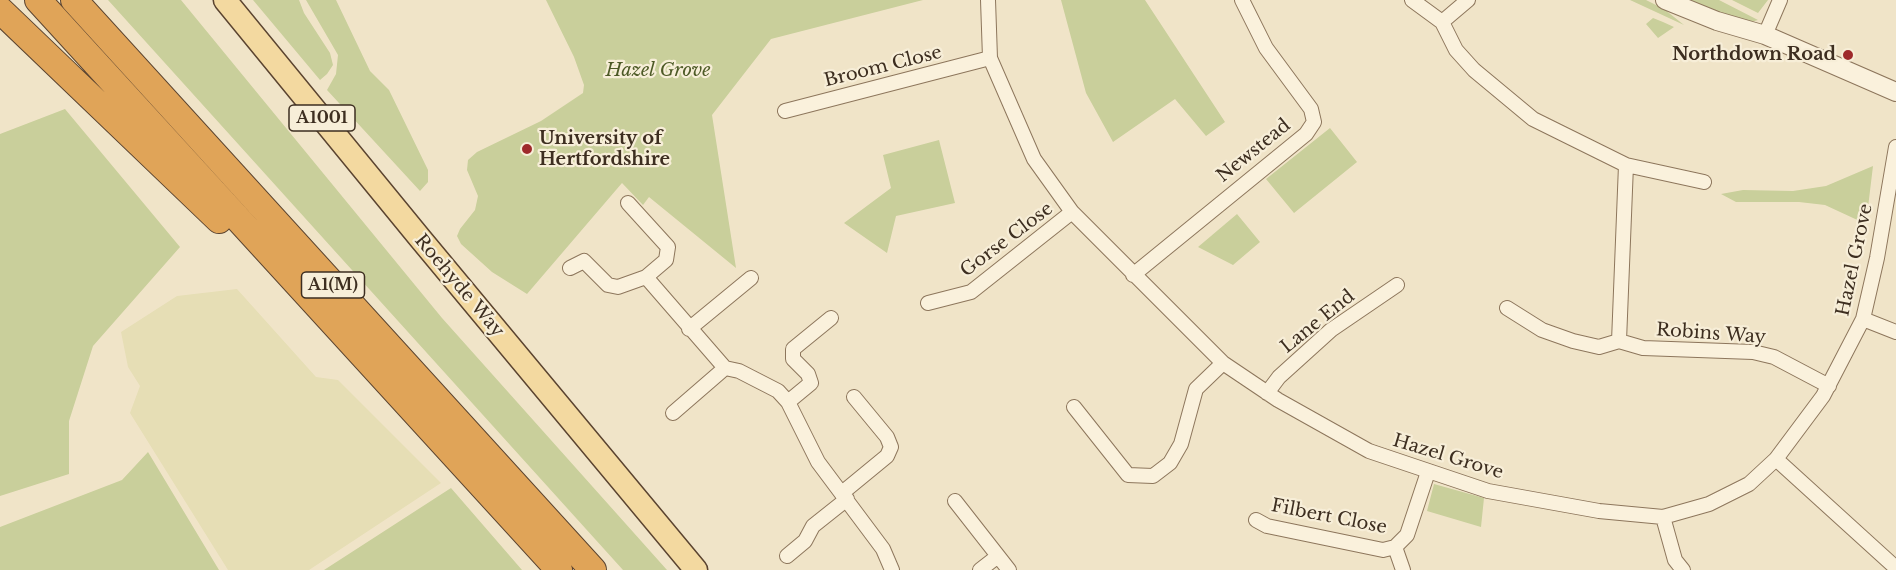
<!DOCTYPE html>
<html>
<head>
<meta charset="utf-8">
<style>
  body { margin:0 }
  canvas { display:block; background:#f0e4c8 }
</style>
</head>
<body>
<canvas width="1896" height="570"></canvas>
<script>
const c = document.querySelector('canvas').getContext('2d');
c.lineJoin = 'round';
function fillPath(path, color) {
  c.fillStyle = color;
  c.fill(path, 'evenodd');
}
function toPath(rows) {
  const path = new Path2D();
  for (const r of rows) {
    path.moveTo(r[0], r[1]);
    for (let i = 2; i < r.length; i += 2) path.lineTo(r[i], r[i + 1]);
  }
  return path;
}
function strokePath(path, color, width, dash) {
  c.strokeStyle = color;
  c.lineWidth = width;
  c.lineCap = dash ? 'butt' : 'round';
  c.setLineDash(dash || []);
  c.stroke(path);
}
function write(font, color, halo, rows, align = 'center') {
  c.font = font + ' "Libre Baskerville",serif';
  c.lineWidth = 4.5;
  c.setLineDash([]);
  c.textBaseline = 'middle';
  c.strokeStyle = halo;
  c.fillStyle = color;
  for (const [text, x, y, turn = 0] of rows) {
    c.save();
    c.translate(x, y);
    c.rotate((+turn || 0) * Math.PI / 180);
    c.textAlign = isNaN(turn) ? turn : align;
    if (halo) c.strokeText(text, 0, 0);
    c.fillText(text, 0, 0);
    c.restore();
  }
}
const farmland = toPath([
  [237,289,316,377,338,380,441,483,309,570,228,570,130,413,140,386,128,367,121,332,177,296]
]);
const green = toPath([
  [108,0,181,0,442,318,667,570,623,570],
  [253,0,299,0,304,13,330,53,333,65,327,74,320,80],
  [306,0,336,0,370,71,389,90,428,170,428,182,420,191,327,90,336,74,338,55],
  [546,0,923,0,771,39,712,115,736,268,649,197,643,205,622,183,527,294,492,272,461,244,457,236,460,229,475,210,478,196,467,170,468,160,477,152,541,121,583,93,584,85,574,57],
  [1061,0,1145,0,1225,122,1206,136,1175,99,1113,142,1086,93],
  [1630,0,1646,0,1664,9,1684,25],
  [1685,0,1719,0,1758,20,1748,23],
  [1732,0,1768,0,1758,13],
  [1653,18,1663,22,1674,27,1658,38,1646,24],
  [65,109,180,247,93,346,69,421,69,474,0,496,0,134],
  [1330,128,1357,162,1294,213,1266,179],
  [939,140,955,203,896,216,887,253,844,223,891,188,883,155],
  [1873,166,1866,224,1825,205,1799,202,1736,202,1721,194,1743,190,1793,191,1826,186],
  [1237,214,1260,242,1233,265,1198,247],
  [148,452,219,570,0,570,0,527,122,480],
  [1434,484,1484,498,1481,527,1427,511],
  [451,488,522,570,324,570]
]);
const minor = toPath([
  [988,0,990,58,1034,159,1072,212,1223,363,1278,400,1369,451,1488,491,1599,511,1663,517,1709,504,1749,484,1776,459,1823,396,1863,319,1877,258,1896,147],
  [1412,0,1442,22,1456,50,1474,70,1533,119,1626,165,1704,182],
  [1442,22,1468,0],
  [1765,35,1780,0],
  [785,111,990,58],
  [628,203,668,247,666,260,646,277],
  [570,268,584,261,608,285,618,287,646,277,725,368,739,371,778,391,788,402,818,462,883,549,892,570],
  [1133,275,1306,134,1314,122,1311,109,1266,48,1242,0],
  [928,303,971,292,1072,212],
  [1507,308,1542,330,1573,341,1599,347,1619,341,1643,348,1753,352,1774,357,1829,386],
  [1863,319,1896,332],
  [689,329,751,278],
  [1619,341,1626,165],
  [1267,393,1279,377,1331,330,1397,285],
  [788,402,811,383,808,374,793,359,793,349,831,318],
  [1074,407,1128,475,1153,476,1170,463,1181,444,1196,389,1223,363],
  [673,413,725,368],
  [1776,459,1896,568],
  [842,493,887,456,891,447,887,437,854,397],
  [955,501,1009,570],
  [1663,517,1675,560,1683,570],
  [1256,520,1267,526,1383,550,1395,547,1407,535,1428,472],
  [1395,547,1403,570],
  [787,556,805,541,813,526,847,499],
  [980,570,998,556]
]);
const tertiary = toPath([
  [1665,0,1717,21,1765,35,1896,92]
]);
const primary = toPath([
  [225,0,419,237,696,570]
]);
const motorway = toPath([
  [38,0,559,570],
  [74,0,593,570],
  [0,10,219,220]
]);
const markers = [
  [1848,55,6,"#9e2a2b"],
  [527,149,6,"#9e2a2b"]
];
const shields = [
  [322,118,66],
  [333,285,63]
];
const shieldNames = [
  ["A1001",322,118],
  ["A1(M)",333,285]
];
const poiNames = [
  ["Northdown Road",1836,55],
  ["University of",539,139,"left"],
  ["Hertfordshire",539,160,"left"]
];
const streetNames = [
  ["Broom Close",883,67,-14],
  ["Newstead",1254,151,-39],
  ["Gorse Close",1007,240,-37],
  ["Hazel Grove",1855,260,-78],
  ["Roehyde Way",459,286,50],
  ["Lane End",1318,322,-39],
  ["Robins Way",1711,334,4],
  ["Hazel Grove",1448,457,17],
  ["Filbert Close",1329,517,11]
];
const parkNames = [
  ["Hazel Grove",658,71]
];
fillPath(farmland, '#e6deb5');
fillPath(green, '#c9cf9b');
strokePath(minor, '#8d765c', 16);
strokePath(tertiary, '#8d765c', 20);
strokePath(primary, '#5b4430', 25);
strokePath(motorway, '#5b4430', 28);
strokePath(minor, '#faf1dc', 14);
strokePath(tertiary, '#faf1dc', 18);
strokePath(primary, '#f3d9a0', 22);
strokePath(motorway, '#e0a458', 26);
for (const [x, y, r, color] of markers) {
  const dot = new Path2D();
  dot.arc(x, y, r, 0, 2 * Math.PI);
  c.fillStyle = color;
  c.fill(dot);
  strokePath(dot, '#f7eed8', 2);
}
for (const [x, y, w] of shields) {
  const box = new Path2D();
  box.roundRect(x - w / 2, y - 13, w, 26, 4.5);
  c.fillStyle = '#f7eed8';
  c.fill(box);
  strokePath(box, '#3d2e20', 1.5);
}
write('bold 16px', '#3d2e20', null, shieldNames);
write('bold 18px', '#3d2e20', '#f7eed8', poiNames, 'right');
write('18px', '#3d2e20', '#f7eed8', streetNames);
write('italic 18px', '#4d5a26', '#f7eed8', parkNames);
</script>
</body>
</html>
